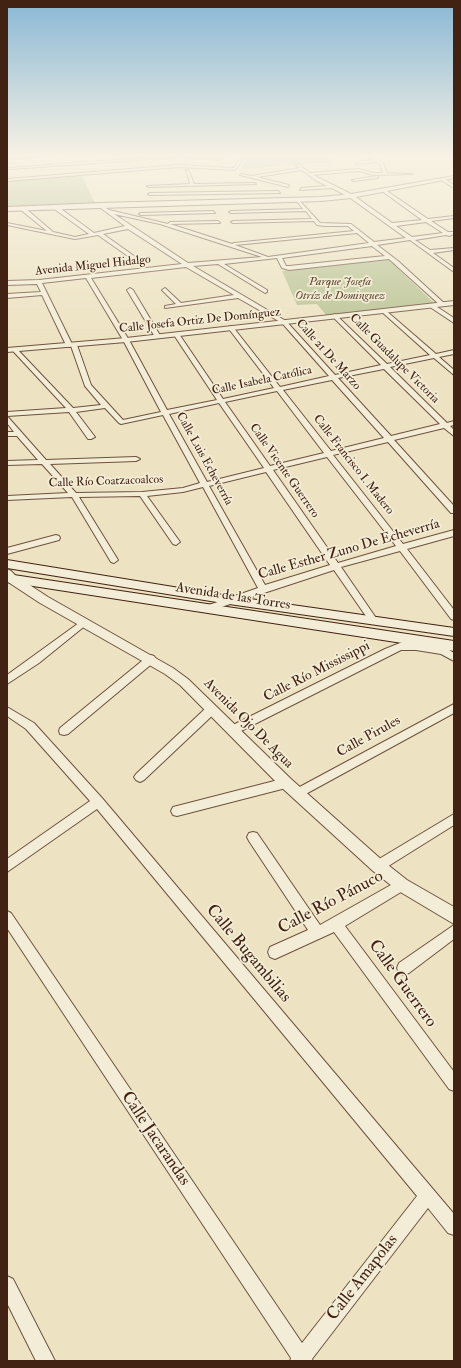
<!DOCTYPE html>
<html>
<head>
<meta charset="utf-8">
<style>
  body { margin:0 }
  #map { position:relative; width:461px; height:1368px; overflow:hidden; background:#ede3c2; font-family:"IM FELL Double Pica",serif }
  canvas { display:block }
  .frame { position:absolute; inset:0; border:8px solid #422212; pointer-events:none }
</style>
</head>
<body>
<div id="map">
<canvas width="461" height="1368"></canvas>
<div class="frame"></div>
</div>
<script>
const c = document.querySelector('canvas').getContext('2d');
c.lineJoin = 'round';
function fillPath(path, color) {
  c.fillStyle = color;
  c.fill(path, 'evenodd');
}
function toPath(rows) {
  const path = new Path2D();
  for (const r of rows) {
    path.moveTo(r[0], r[1]);
    for (let i = 2; i < r.length; i += 2) path.lineTo(r[i], r[i + 1]);
  }
  return path;
}
function strokePath(path, color, width, dash) {
  c.strokeStyle = color;
  c.lineWidth = width;
  c.lineCap = dash ? 'butt' : 'round';
  c.setLineDash(dash || []);
  c.stroke(path);
}
function write(font, color, halo, rows, align = 'center') {
  c.font = font + ' "IM FELL Double Pica",serif';
  c.lineWidth = 3.5;
  c.setLineDash([]);
  c.textBaseline = 'middle';
  c.strokeStyle = halo;
  c.fillStyle = color;
  for (const [text, x, y, turn = 0] of rows) {
    c.save();
    c.translate(x, y);
    c.rotate((+turn || 0) * Math.PI / 180);
    c.textAlign = isNaN(turn) ? turn : align;
    if (halo) c.strokeText(text, 0, 0);
    c.fillText(text, 0, 0);
    c.restore();
  }
}
const green = toPath([
  [247,155,324,155,333,162,241,169],
  [82,176,95,203,7,208,7,182],
  [389,260,434,303,326,315,317,304,297,305,282,271]
]);
const minor = toPath([
  [47,155,61,155,10,159,8,158,47,155],
  [181,155,222,159,220,160,181,157,11,169,9,168,181,155],
  [242,155,246,155,235,170,179,167,7,181,7,179,179,165,234,168,242,155],
  [343,155,362,155,342,157,343,155],
  [362,155,372,156,383,163,387,173,412,174,373,175,359,171,313,175,353,195,392,223,422,220,382,191,382,189,384,189,428,219,454,216,454,218,431,221,448,232,454,232,454,234,449,236,446,235,415,240,430,250,454,248,454,250,433,253,454,268,454,272,410,240,377,245,398,261,445,304,445,306,441,306,389,259,289,270,282,268,277,258,224,264,267,290,267,292,265,293,218,264,193,266,286,321,335,375,381,365,333,317,333,315,335,314,387,364,430,355,382,312,381,311,384,309,436,354,454,350,454,354,439,357,454,370,454,375,434,358,390,367,447,423,454,421,454,425,450,426,454,430,454,436,444,428,394,440,454,506,454,513,451,513,388,442,333,455,403,544,454,530,454,536,407,549,454,610,454,620,451,619,400,551,341,567,376,618,378,620,376,622,370,622,334,570,209,611,203,611,201,609,203,607,258,588,203,487,183,492,147,496,180,542,176,545,173,544,140,496,79,497,118,560,114,563,111,562,72,497,7,500,7,496,68,493,42,464,7,465,7,461,38,460,17,436,7,436,7,432,14,432,7,423,7,412,66,408,13,351,13,349,17,349,73,408,101,405,85,386,71,346,69,347,66,345,42,295,7,298,7,294,41,292,37,284,7,285,7,281,39,280,182,264,128,229,103,234,134,256,135,257,132,259,98,235,75,239,7,225,7,223,47,231,21,210,21,208,25,208,53,232,75,237,89,234,53,208,53,206,57,206,94,233,125,226,98,206,100,204,109,210,168,224,170,222,218,221,220,223,170,224,232,244,234,243,354,231,348,226,325,226,317,225,314,221,233,223,231,222,233,221,312,219,306,211,231,213,229,212,231,211,303,209,296,200,298,199,320,223,351,224,374,242,406,238,349,197,332,188,300,190,301,188,327,186,315,180,302,170,257,177,289,185,288,187,240,175,242,174,251,176,300,168,296,165,298,164,310,173,359,169,373,173,383,173,380,165,377,162,356,164,357,162,373,160,362,155],
  [114,214,160,224,262,257,188,263,114,214],
  [426,222,443,233,412,237,396,226,426,222],
  [357,233,369,243,268,257,235,245,357,233],
  [372,246,385,256,289,266,286,266,282,258,372,246],
  [186,267,234,295,181,303,165,288,162,290,176,304,165,306,165,308,238,298,282,323,329,376,280,387,233,327,231,326,229,327,229,329,274,388,223,399,179,334,177,333,174,335,217,400,167,410,129,340,91,278,186,267],
  [86,278,123,340,161,412,123,420,91,385,77,345,74,343,72,344,42,283,86,278],
  [384,369,440,424,391,436,338,378,384,369],
  [332,380,384,438,331,451,283,390,332,380],
  [277,391,324,453,270,466,225,402,277,391],
  [219,403,264,468,207,482,169,414,219,403],
  [105,408,119,423,121,424,163,415,200,483,183,488,142,492,76,493,50,464,136,461,140,459,136,457,46,460,7,416,69,412,88,439,91,439,95,437,76,412,105,408],
  [327,457,396,546,338,563,273,470,327,457],
  [266,472,330,565,265,585,209,486,266,472],
  [186,170,189,171,194,184,254,183,256,184,149,187,147,186,190,184,186,170],
  [377,176,378,178,354,181,352,180,377,176],
  [441,178,443,178,454,185,454,188,441,180,441,178],
  [278,191,280,193,150,195,148,194,150,193,278,191],
  [213,211,215,213,141,215,139,214,141,213,213,211],
  [130,288,133,290,161,337,160,338,155,337,127,290,130,288],
  [430,305,434,305,454,318,454,323,430,307,430,305],
  [56,535,59,536,60,538,59,540,7,554,7,548,56,535],
  [83,620,86,621,88,623,86,625,39,663,7,684,7,675,83,620],
  [416,642,446,648,454,653,454,661,441,654,416,650,401,650,237,733,233,734,229,733,228,730,229,727,385,649,400,643,416,642],
  [151,655,154,656,156,659,154,662,68,734,64,735,60,734,59,731,60,728,148,656,151,655],
  [454,704,454,713,302,796,298,798,294,796,292,793,294,790,454,704],
  [211,706,215,707,216,710,215,713,144,780,140,782,136,780,134,777,136,774,207,707,211,706],
  [7,707,34,723,102,798,454,1214,454,1235,448,1233,428,1208,312,1359,313,1361,290,1361,291,1358,7,928,7,911,11,913,302,1343,417,1196,97,809,7,872,7,859,90,801,26,729,7,716,7,707],
  [286,778,290,780,292,783,290,786,286,788,177,816,173,815,171,811,173,807,177,806,286,778],
  [454,814,454,825,382,870,378,872,374,870,372,866,374,862,454,814],
  [253,832,257,833,320,925,398,881,402,879,406,881,408,885,406,889,345,926,454,1072,454,1091,449,1089,334,932,275,959,270,957,268,952,270,947,308,930,249,841,247,837,249,833,253,832],
  [454,925,454,939,409,973,404,975,399,973,397,968,399,963,454,925],
  [7,1276,13,1279,55,1361,36,1361,7,1303,7,1276]
]);
const tertiary = toPath([
  [454,176,454,178,351,198,321,201,7,211,7,207,100,203,321,197,351,194,454,176],
  [454,301,454,305,126,342,7,352,7,348,126,338,454,301],
  [7,569,11,571,16,576,48,597,173,668,188,679,291,779,383,861,407,880,454,907,454,924,397,890,373,871,281,787,180,685,165,674,40,603,8,582,7,569]
]);
const secondary = toPath([
  [7,560,229,596,454,628,454,636,229,604,7,568,7,560],
  [7,574,454,641,454,651,7,582,7,574]
]);
const farStreetnames = [
  ["Avenida Miguel Hidalgo",93,266,-6],
  ["Calle Josefa Ortiz De Domínguez",200,321,-6],
  ["Calle 21 De Marzo",328,355,48],
  ["Calle Guadalupe Victoria",394,359,45],
  ["Calle Isabela Católica",262,381,-12],
  ["Calle Luis Echeverría",204,459,61],
  ["Calle Francisco I. Madero",353,465,52],
  ["Calle Vicente Guerrero",284,471,55],
  ["Calle Río Coatzacoalcos",106,482,-2]
];
const farParknames = [
  ["Parque Josefa",340,282],
  ["Otríz de Dominguez",340,296]
];
const streetNames = [
  ["Calle Esther Zuno De Echeverría",349,550,-16],
  ["Avenida de las Torres",233,597,9],
  ["Calle Río Mississippi",317,672,-27],
  ["Avenida Ojo De Agua",248,724,45],
  ["Calle Pirules",369,737,-29]
];
const nearStreetnames = [
  ["Calle Río Pánuco",331,903,-28],
  ["Calle Bugambilias",248,954,50],
  ["Calle Guerrero",402,984,54],
  ["Calle Jacarandas",155,1139,56],
  ["Calle Amapolas",363,1278,-52]
];
fillPath(green, '#b9c393');
strokePath(minor, '#6d523e', 2);
strokePath(tertiary, '#6d523e', 2);
strokePath(secondary, '#422212', 2);
fillPath(minor, '#f3edd7');
fillPath(tertiary, '#f3edd7');
fillPath(secondary, '#f3edd7');
const sky = c.createLinearGradient(0, 0, 0, 346);
sky.addColorStop(0, '#89b8d5');
sky.addColorStop(0.45, '#f7f2e4');
sky.addColorStop(1, '#f7f2e400');
c.fillStyle = sky;
c.fillRect(0, 0, 461, 346);
write('12px', '#422212', '#f3edd7', farStreetnames);
write('italic 12px', '#604a32', '#f3edd7', farParknames);
write('14px', '#422212', '#f3edd7', streetNames);
write('17px', '#422212', '#f3edd7', nearStreetnames);
</script>
</body>
</html>
